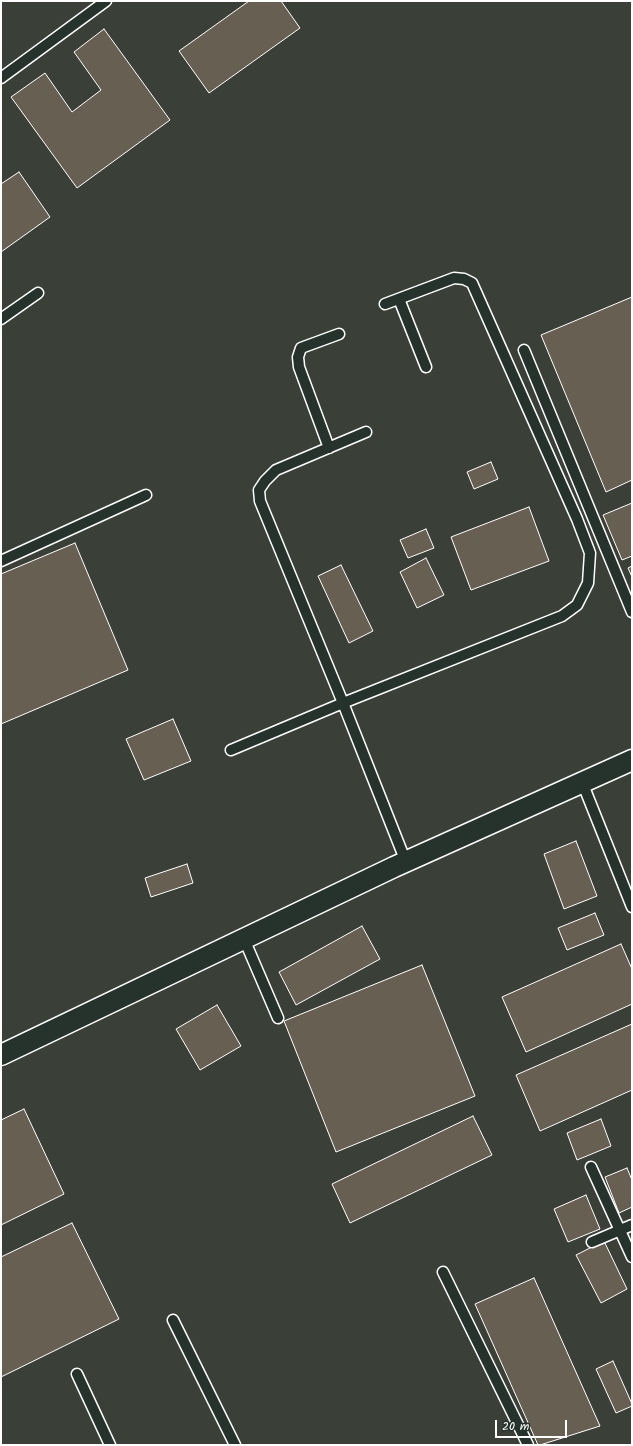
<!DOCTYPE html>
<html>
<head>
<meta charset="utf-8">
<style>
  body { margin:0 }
  #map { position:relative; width:633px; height:1446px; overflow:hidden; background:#26332d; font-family:Kalam,sans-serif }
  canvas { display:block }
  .frame { position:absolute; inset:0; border:2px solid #fff; pointer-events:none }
  .scale { position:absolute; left:495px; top:1420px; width:72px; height:18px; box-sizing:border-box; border:2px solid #fff; border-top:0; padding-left:5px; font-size:12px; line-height:14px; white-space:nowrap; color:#fff; -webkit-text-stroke:3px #26332d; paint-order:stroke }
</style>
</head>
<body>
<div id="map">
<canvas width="633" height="1446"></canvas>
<div class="frame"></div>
<div class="scale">20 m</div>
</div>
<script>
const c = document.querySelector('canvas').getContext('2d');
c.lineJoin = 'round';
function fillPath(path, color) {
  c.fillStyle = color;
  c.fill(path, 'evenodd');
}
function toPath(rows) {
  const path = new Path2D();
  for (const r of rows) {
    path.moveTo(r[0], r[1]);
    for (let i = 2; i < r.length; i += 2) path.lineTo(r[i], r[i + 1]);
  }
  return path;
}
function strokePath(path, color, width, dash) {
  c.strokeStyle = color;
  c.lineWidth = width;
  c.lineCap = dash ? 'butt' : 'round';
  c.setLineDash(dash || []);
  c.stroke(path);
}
const built = toPath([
  [1,1,632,1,632,1445,1,1445]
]);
const building = toPath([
  [249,1,281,1,300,28,209,93,179,51,249,1],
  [104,29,170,120,77,188,11,97,45,73,72,112,101,90,74,52,104,29],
  [19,172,50,217,1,252,1,184,19,172],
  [632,297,632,480,606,492,541,335,632,297],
  [491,462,498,479,474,489,467,472,491,462],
  [632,503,632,556,622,560,603,515,632,503],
  [529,507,549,561,471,590,451,537,529,507],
  [426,529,434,548,408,558,400,540,426,529],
  [75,543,128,670,1,724,1,574,75,543],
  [426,558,444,595,417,608,400,572,426,558],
  [341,565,373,631,349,643,318,576,341,565],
  [632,566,632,577,628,568,632,566],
  [173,719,191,761,144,780,126,739,173,719],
  [576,841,597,896,564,909,544,854,576,841],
  [187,864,193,883,151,897,145,878,187,864],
  [595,913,604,935,567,950,558,928,595,913],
  [362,926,380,959,296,1005,279,972,362,926],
  [621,944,632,969,632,1004,526,1052,502,997,621,944],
  [422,965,475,1096,336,1152,284,1021,422,965],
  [217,1005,241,1046,200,1070,176,1029,217,1005],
  [632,1024,632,1090,540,1131,516,1075,632,1024],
  [24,1109,64,1194,1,1225,1,1120,24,1109],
  [473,1116,492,1155,350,1223,332,1184,473,1116],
  [601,1119,611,1146,577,1160,567,1133,601,1119],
  [627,1168,632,1180,632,1207,619,1213,605,1177,627,1168],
  [586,1195,600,1229,568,1242,554,1209,586,1195],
  [72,1223,119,1319,1,1377,1,1257,72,1223],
  [604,1241,627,1289,601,1303,576,1255,604,1241],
  [534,1278,600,1426,540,1445,538,1445,475,1304,534,1278],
  [613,1361,632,1404,632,1406,616,1413,596,1369,613,1361]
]);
const service = toPath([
  [1,78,106,1],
  [399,299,426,367],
  [1,319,38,293],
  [524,350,632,612],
  [366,432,276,470,265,481,259,490,260,501,343,703,406,862],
  [329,448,299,367,298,357,301,348,339,334],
  [1,561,146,495],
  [231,750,343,703,562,616,577,605,588,583,590,553,577,519,472,283,464,279,454,278,385,304],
  [582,782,632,907],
  [244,939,278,1018],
  [591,1167,632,1257],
  [592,1242,632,1225],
  [443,1272,528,1445],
  [173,1320,235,1445],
  [77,1374,110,1445]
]);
const minor = toPath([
  [1,1055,394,867,632,760]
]);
fillPath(built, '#3a4038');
fillPath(building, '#675f51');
strokePath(building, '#fff', 1);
strokePath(service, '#fff', 13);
strokePath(minor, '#fff', 23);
strokePath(service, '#26332d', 10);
strokePath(minor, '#26332d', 20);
</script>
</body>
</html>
